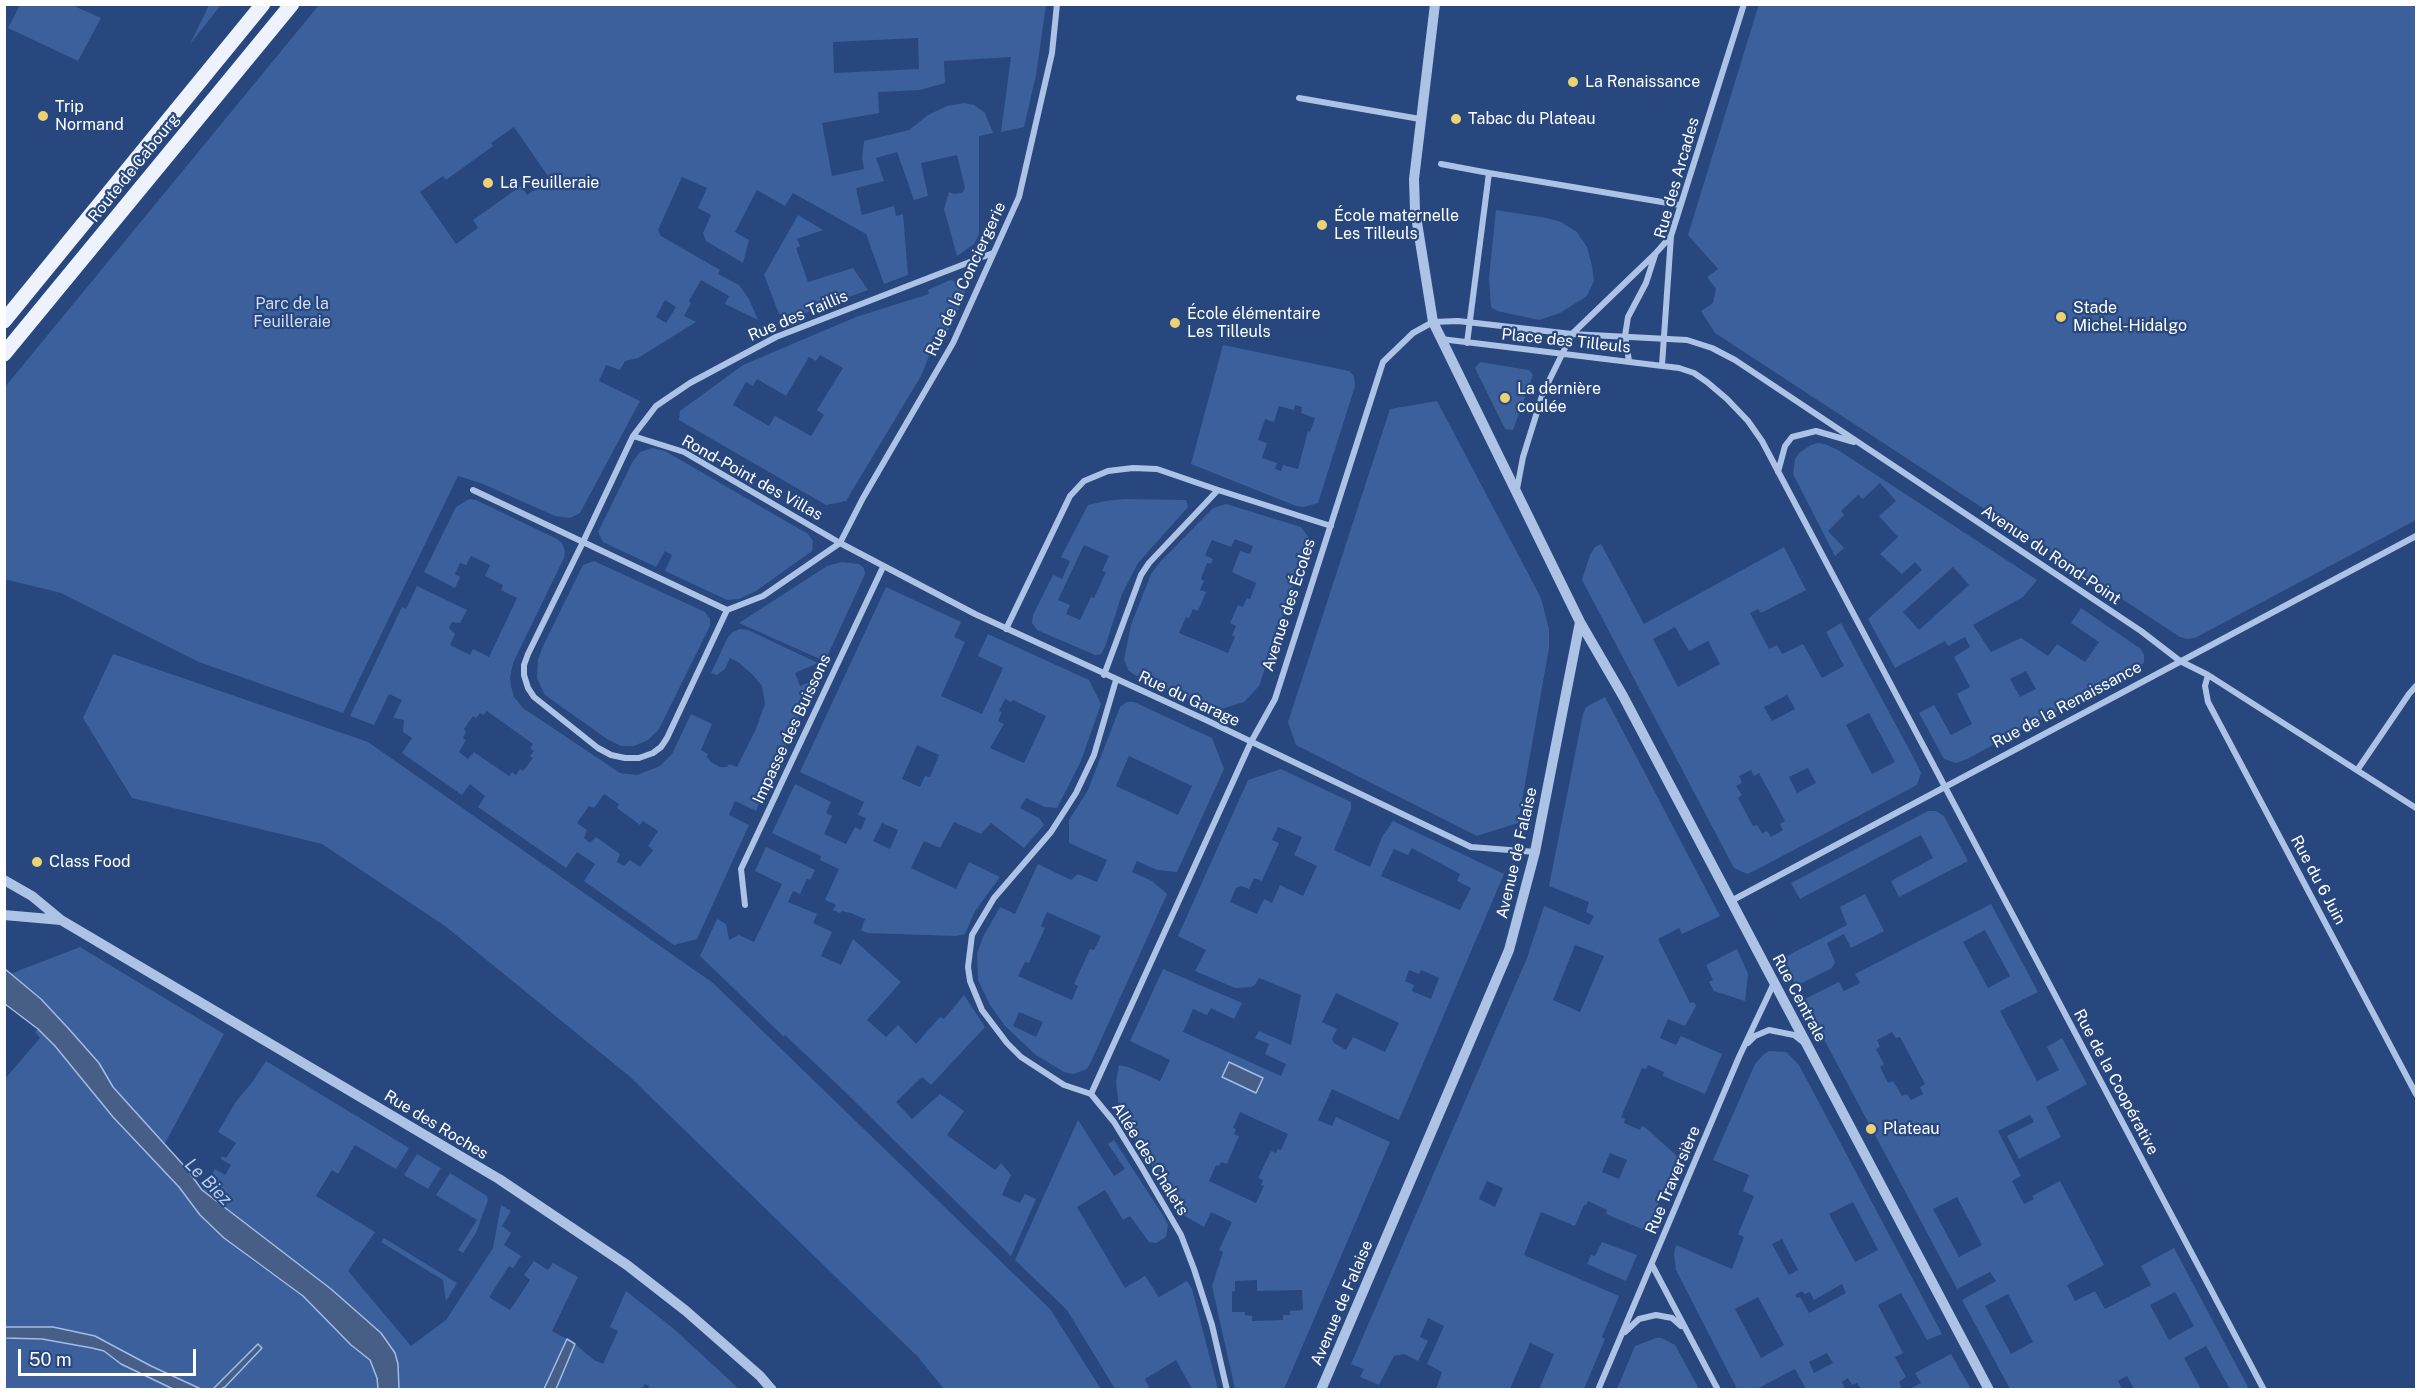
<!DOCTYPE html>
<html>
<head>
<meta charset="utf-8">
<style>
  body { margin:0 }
  #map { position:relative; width:2421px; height:1394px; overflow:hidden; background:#27477e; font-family:"Public Sans",sans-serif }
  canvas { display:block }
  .frame { position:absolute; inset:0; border:6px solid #fff; pointer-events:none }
  .scale { position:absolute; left:18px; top:1349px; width:178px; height:27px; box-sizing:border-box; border:3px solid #fff; border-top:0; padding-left:8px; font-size:18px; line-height:21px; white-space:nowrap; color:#fff; -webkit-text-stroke:4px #27477e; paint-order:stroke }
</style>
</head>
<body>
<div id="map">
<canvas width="2421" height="1394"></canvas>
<div class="frame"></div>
<div class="scale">50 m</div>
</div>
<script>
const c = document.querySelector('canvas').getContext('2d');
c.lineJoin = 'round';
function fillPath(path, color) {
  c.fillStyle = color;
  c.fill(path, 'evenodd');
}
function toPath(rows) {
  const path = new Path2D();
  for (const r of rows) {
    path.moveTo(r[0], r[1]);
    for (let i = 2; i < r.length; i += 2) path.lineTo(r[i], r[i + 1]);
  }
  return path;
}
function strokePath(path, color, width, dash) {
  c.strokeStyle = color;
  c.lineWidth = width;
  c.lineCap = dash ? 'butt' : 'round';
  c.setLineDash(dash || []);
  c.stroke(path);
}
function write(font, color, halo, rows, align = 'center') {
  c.font = font + ' "Public Sans",sans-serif';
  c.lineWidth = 4.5;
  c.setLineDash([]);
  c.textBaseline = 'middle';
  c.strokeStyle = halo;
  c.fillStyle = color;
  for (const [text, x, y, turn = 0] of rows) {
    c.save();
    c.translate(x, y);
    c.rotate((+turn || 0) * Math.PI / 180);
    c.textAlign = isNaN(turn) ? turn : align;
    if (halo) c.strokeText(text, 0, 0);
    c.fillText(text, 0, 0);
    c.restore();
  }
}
const green = toPath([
  [1759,4,2416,5,2416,520,2195,638,2187,639,2180,637,1715,333,1701,311,1713,303,1716,289,1707,277,1718,269,1688,235],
  [20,5,72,5,101,18,78,61,8,28],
  [209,5,221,5,190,44],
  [319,5,319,4,1046,5,1036,75,1024,127,1001,132,1011,57,944,61,945,83,920,90,878,92,879,113,822,123,832,176,864,169,862,158,864,141,909,130,928,115,947,106,964,103,974,105,985,113,993,133,979,136,979,234,974,244,957,256,944,209,949,192,954,194,962,193,965,188,957,155,921,163,928,196,914,200,897,152,876,158,884,181,856,188,862,215,894,206,896,216,903,214,908,275,884,284,866,234,793,193,785,206,757,190,735,232,749,240,743,263,706,241,703,233,711,215,698,208,707,188,682,177,658,230,661,236,720,270,718,274,739,285,749,299,758,320,725,304,729,296,701,280,689,301,691,303,684,316,696,322,638,358,625,361,620,370,606,365,599,381,640,401,580,513,570,518,555,516,483,484,458,476,343,713,199,662,61,593,4,579,5,387],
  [918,38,919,69,834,73,833,42],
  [514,127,550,179,527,195,521,186,473,220,478,228,456,244,420,192,443,176,446,180,493,146,491,143],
  [665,300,676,307,666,323,656,317],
  [1496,210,1547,218,1561,222,1577,232,1587,247,1592,266,1594,281,1587,296,1560,313,1539,320,1497,311,1491,307,1489,278],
  [798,215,823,230,797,239,800,246,796,248,808,282,853,268,868,290,795,317,779,314,764,275],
  [950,280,961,283,965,289,965,295,944,340,940,329,921,376,846,501,826,505,679,420,680,411,743,365,856,317,929,294,928,290],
  [820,355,843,368,817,410,824,415,811,436,775,416,769,426,733,405,746,382,753,386,757,379,786,396,809,357,816,361],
  [1223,345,1349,371,1354,376,1355,386,1318,503,1304,507,1296,506,1191,464],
  [1295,405,1302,407,1301,413,1315,418,1310,432,1308,431,1298,469,1283,465,1281,471,1275,469,1277,463,1262,458,1267,443,1258,440,1265,419,1274,422,1279,406,1294,410],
  [1480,362,1529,370,1533,375,1513,430,1505,429,1475,368],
  [1437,401,1541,598,1549,629,1549,648,1518,823,1477,836,1296,745,1288,722,1390,409],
  [1818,443,1825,444,1838,450,2037,580,2023,597,1973,625,1991,652,2021,638,2048,656,2057,644,2085,662,2099,642,2071,623,2081,608,2141,649,2144,655,2144,663,2132,671,1967,759,1956,763,1944,759,1919,713,1934,705,1951,735,1972,724,1957,694,1970,687,1954,657,1970,647,1965,637,1948,646,1945,641,1895,668,1868,619,1922,570,1915,562,1902,574,1880,554,1898,537,1879,516,1896,501,1880,483,1863,499,1858,495,1841,511,1844,515,1828,531,1844,548,1835,556,1793,474,1795,459,1799,453,1811,445],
  [1953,567,1969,585,1919,630,1903,612],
  [2026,671,2036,689,2020,697,2010,679],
  [652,448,665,451,808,534,813,541,812,551,756,591,739,599,727,600,665,571,672,555,665,551,656,567,603,542,598,532,633,461,640,452],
  [469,499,476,500,557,539,562,543,565,551,564,558,513,663,510,678,511,686,514,697,523,708,620,773,637,775,660,766,672,754,691,714,712,724,701,750,708,754,707,757,711,762,720,767,727,767,729,764,737,767,756,729,765,704,762,686,753,675,738,662,730,658,725,669,717,675,711,673,728,637,733,632,740,629,748,630,818,663,795,673,800,686,816,680,756,811,735,801,729,815,749,825,697,939,674,945,584,881,595,864,577,852,566,868,478,807,485,796,470,784,462,795,402,753,412,738,403,732,404,720,393,718,402,700,389,694,374,725,350,716,402,607,406,609,417,586,467,610,460,623,452,622,449,628,455,634,450,645,470,655,473,649,489,657,517,598,501,590,503,585,485,576,490,565,471,556,466,565,460,563,455,574,460,577,455,588,424,572,456,507],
  [487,711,533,744,530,748,534,751,530,756,533,758,523,771,520,769,516,775,512,772,509,776,474,752,468,759,459,752,466,740,463,738,466,732,464,729,473,716,476,718,480,713,484,715],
  [604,794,619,804,617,808,640,825,643,821,658,831,648,846,653,850,640,867,630,860,624,866,617,862,620,854,596,837,590,843,584,838,587,830,577,823,589,806,594,808],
  [1124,499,1186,500,1188,507,1138,563,1122,594,1105,647,1101,654,1095,655,1037,630,1032,623,1033,615,1053,575,1062,579,1070,561,1061,557,1088,505,1105,501],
  [1084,545,1109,556,1102,571,1106,572,1094,598,1091,597,1080,620,1066,614,1070,605,1058,600],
  [1226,504,1301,527,1309,538,1259,686,1244,702,1221,709,1202,705,1133,674,1128,670,1124,659,1131,625,1151,574,1161,561,1213,508],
  [1235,539,1253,546,1250,554,1240,551,1232,572,1256,583,1250,599,1247,598,1243,607,1238,605,1230,623,1236,626,1232,635,1235,637,1228,653,1179,633,1186,617,1189,618,1193,609,1198,611,1206,592,1200,590,1204,581,1201,579,1207,563,1211,564,1213,559,1205,555,1212,540,1231,547],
  [1601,544,1644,624,1784,547,1806,590,1761,613,1758,609,1750,613,1769,649,1777,645,1782,654,1803,644,1822,678,1844,666,1826,632,1841,623,1918,766,1921,773,1917,785,1756,870,1747,874,1734,868,1582,580,1590,555,1595,547],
  [1675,627,1689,651,1708,641,1720,664,1678,687,1653,639],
  [1787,695,1795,709,1772,721,1764,707],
  [1869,713,1895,762,1872,774,1846,725],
  [1808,768,1816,783,1797,793,1789,777],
  [1751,770,1754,776,1759,773,1785,821,1780,824,1783,830,1771,837,1767,831,1762,833,1757,825,1753,826,1738,798,1742,795,1736,786,1742,783,1739,776],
  [594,561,705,612,710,619,710,626,659,729,648,740,634,746,621,746,607,739,545,695,537,678,538,659,543,646,583,565],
  [842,562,859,564,864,568,865,574,827,657,820,659,739,623,827,566],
  [886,587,961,622,954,637,965,642,941,696,982,714,1003,668,978,656,988,634,1089,680,1101,704,1081,761,1057,808,1045,807,1026,798,1020,808,1039,818,1044,825,1024,848,991,823,981,834,954,822,940,848,924,841,911,868,928,876,956,889,969,862,1000,877,975,911,965,934,956,936,867,933,861,930,865,919,851,913,842,911,840,913,833,910,836,905,825,900,839,869,820,860,821,856,772,833,795,784,831,802,826,813,832,816,824,834,846,844,855,827,861,830,866,818,858,815,864,802,800,772],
  [1005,699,1011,702,1013,700,1046,716,1024,763,990,748,1004,724,998,721,1002,712,999,711],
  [917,745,939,755,930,777,925,776,920,787,902,779],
  [882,823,898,830,890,849,873,841],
  [113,654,368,742,713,983,1050,1309,1101,1389,944,1389,918,1357,629,1076,445,926,322,844,132,798,83,718],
  [1605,697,1720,916,1682,934,1679,928,1658,939,1690,1003,1694,1002,1696,1006,1685,1026,1668,1019,1660,1038,1676,1045,1681,1036,1722,1054,1705,1094,1663,1076,1664,1072,1648,1065,1646,1069,1642,1068,1621,1117,1625,1119,1624,1123,1640,1130,1642,1126,1646,1128,1678,1157,1647,1231,1608,1215,1606,1213,1607,1210,1588,1201,1586,1205,1584,1205,1575,1226,1541,1212,1524,1255,1619,1296,1602,1337,1605,1339,1584,1389,1539,1389,1554,1354,1530,1343,1510,1389,1436,1389,1442,1372,1427,1364,1444,1326,1428,1318,1420,1337,1428,1341,1418,1361,1404,1354,1394,1356,1379,1385,1360,1377,1364,1369,1351,1364,1527,958,1544,906,1589,925,1594,916,1586,912,1589,902,1549,886,1583,714,1586,707],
  [1575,945,1604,956,1580,1012,1553,1000],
  [1610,1153,1627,1160,1619,1179,1602,1172],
  [1487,1181,1503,1188,1495,1207,1479,1199],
  [1127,702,1134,702,1212,738,1224,769,1177,872,1157,870,1137,861,1132,872,1152,881,1167,894,1091,1062,1087,1069,1073,1074,1064,1072,1036,1055,1005,1026,990,1005,978,980,977,953,984,935,1000,907,1015,914,1038,864,1071,880,1078,874,1097,882,1107,860,1069,843,1069,820,1088,790,1120,707],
  [1129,756,1192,786,1178,815,1116,786],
  [1047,912,1101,936,1094,950,1090,949,1074,984,1078,986,1072,1000,1018,976,1025,962,1029,963,1045,928,1041,926],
  [1019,1012,1043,1022,1036,1037,1013,1026],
  [1281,769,1351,802,1351,809,1334,850,1370,867,1382,837,1393,821,1504,874,1399,1120,1332,1089,1318,1120,1332,1126,1336,1117,1390,1142,1284,1389,1235,1389,1212,1286,1223,1252,1219,1250,1232,1222,1211,1212,1204,1227,1183,1215,1120,1116,1116,1082,1119,1065,1128,1067,1160,1081,1170,1060,1130,1041,1163,969,1242,1003,1234,1019,1211,1008,1207,1015,1193,1009,1183,1032,1281,1076,1286,1064,1265,1054,1269,1044,1255,1038,1259,1031,1291,1045,1301,995,1259,978,1255,985,1251,987,1235,988,1195,971,1206,950,1178,936,1248,780],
  [1278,827,1302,837,1294,855,1317,866,1303,896,1280,885,1272,903,1264,899,1257,914,1230,902,1236,888,1241,886,1249,889,1254,878,1262,881,1279,843,1272,840],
  [1412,848,1460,874,1457,881,1471,888,1460,910,1381,876,1394,849,1408,855],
  [1409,970,1419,974,1421,970,1439,978,1431,999,1412,991,1414,985,1405,981],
  [1336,993,1399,1023,1385,1052,1353,1037,1346,1050,1334,1043,1332,1039,1337,1029,1322,1022],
  [1240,1112,1288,1134,1281,1150,1278,1149,1276,1153,1271,1151,1258,1178,1263,1180,1261,1185,1264,1186,1256,1203,1209,1181,1216,1165,1219,1166,1221,1162,1227,1164,1239,1136,1234,1134,1236,1129,1233,1128],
  [1257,1280,1257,1291,1302,1290,1303,1310,1290,1311,1290,1315,1283,1315,1283,1320,1252,1321,1252,1316,1245,1315,1245,1312,1232,1312,1232,1292,1235,1291,1235,1281],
  [1928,811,1936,811,1944,816,1968,861,1899,897,1891,881,1933,858,1921,835,1800,899,1791,883],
  [766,847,815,870,810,880,807,879,800,894,793,891,788,902,817,914,813,923,832,932,821,956,841,965,853,939,901,982,867,1020,886,1037,898,1025,916,1044,940,1017,944,1019,964,995,985,1027,931,1085,922,1077,896,1102,912,1119,940,1094,964,1111,947,1135,995,1170,1001,1163,1011,1175,1002,1195,1020,1203,1025,1194,1036,1199,1011,1256,841,1088,785,1035,784,1037,700,956,717,919,726,924,729,940,739,935,754,942,782,884,755,871],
  [1865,894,1884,931,1851,948,1844,934,1827,943,1835,962,1832,968,1796,986,1781,959,1847,925,1840,907],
  [1991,904,2038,992,2000,1011,2037,1081,2059,1070,2047,1047,2062,1038,2087,1084,2046,1107,2061,1137,2019,1159,2007,1136,2034,1122,2030,1115,1998,1131,2021,1176,2012,1181,2024,1204,2034,1199,2032,1196,2060,1181,2104,1265,2067,1285,2075,1301,2095,1291,2105,1309,2151,1285,2141,1266,2174,1248,2249,1389,2230,1389,2206,1346,2184,1358,2201,1389,2134,1389,2127,1376,2118,1381,2122,1389,2010,1389,1962,1300,1996,1281,1990,1272,1957,1289,1803,1000,1839,982,1844,991,1860,983,1855,974],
  [1985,930,2010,976,1988,988,1963,942],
  [1892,1032,1896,1038,1900,1037,1925,1084,1920,1087,1923,1094,1911,1100,1907,1094,1902,1096,1893,1081,1888,1083,1880,1067,1884,1064,1876,1049,1880,1047,1877,1040],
  [1957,1197,1982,1245,1959,1257,1933,1209],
  [2175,1292,2194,1326,2169,1340,2150,1305],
  [2008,1294,2033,1342,2011,1354,1985,1306],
  [80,947,224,1034,164,1145,113,1087,108,1077,68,1028,41,998,10,974],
  [1737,949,1748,974,1745,1001,1714,991,1709,982,1713,980,1706,965],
  [38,1029,55,1046,113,1117,179,1187,207,1223,253,1261,303,1296,351,1345,370,1360,377,1378,378,1389,221,1389,262,1348,258,1344,213,1389,201,1389,151,1366,108,1342,53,1327,5,1327,4,1080,40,1038,35,1032],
  [1769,1051,1786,1052,1799,1065,1942,1334,1927,1340,1901,1293,1878,1305,1903,1353,1895,1357,1906,1377,1899,1382,1902,1389,1861,1389,1857,1383,1852,1385,1848,1378,1842,1382,1845,1389,1849,1389,1806,1389,1795,1369,1757,1389,1737,1389,1676,1270,1674,1254,1676,1245,1732,1269,1744,1237,1738,1234,1754,1196,1743,1191,1749,1175,1713,1160,1755,1064,1763,1055],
  [1853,1202,1878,1250,1855,1262,1829,1214],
  [1782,1239,1798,1270,1789,1275,1772,1244],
  [1842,1284,1846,1293,1809,1313,1800,1297,1797,1298,1795,1295,1802,1291,1805,1294,1810,1292,1814,1300],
  [1758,1297,1784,1345,1761,1358,1735,1309],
  [1827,1353,1833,1363,1814,1373,1809,1362],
  [266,1061,409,1148,396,1169,355,1145,338,1174,332,1170,316,1196,375,1232,348,1271,411,1346,446,1320,493,1248,501,1205,511,1211,502,1226,511,1233,504,1245,521,1256,513,1268,509,1266,489,1297,510,1310,530,1280,524,1275,534,1261,548,1270,553,1263,578,1277,552,1331,567,1339,544,1389,399,1389,398,1364,391,1346,331,1289,202,1190,215,1169,225,1175,231,1165,221,1159,222,1156,226,1158,236,1143,218,1132,235,1103,253,1081],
  [1078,1120,1114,1176,1125,1169,1108,1144,1114,1140,1164,1217,1168,1225,1166,1237,1156,1243,1149,1242,1130,1216,1123,1220,1105,1190,1077,1207,1125,1288,1145,1276,1159,1297,1187,1281,1192,1289,1218,1389,1192,1389,1176,1360,1145,1379,1150,1389,1115,1389,1067,1310,1015,1260],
  [417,1154,441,1168,428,1189,404,1175],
  [450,1173,487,1196,488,1200,476,1233,463,1253,458,1250,477,1220,436,1195],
  [384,1238,457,1283,446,1301,443,1280,381,1242],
  [1602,1242,1637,1255,1626,1281,1587,1264,1591,1255,1595,1256],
  [626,1291,674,1329,739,1389,648,1389,649,1386,645,1384,642,1389,556,1390,575,1344,594,1360,603,1364,618,1331,610,1327],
  [4,1338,52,1340,104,1351,121,1364,173,1389,5,1389],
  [1656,1338,1662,1338,1675,1345,1699,1389,1617,1389,1635,1346],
  [1951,1354,1971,1389,1909,1389,1921,1383,1915,1373]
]);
const water = toPath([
  [5,969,41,999,68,1028,99,1063,113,1087,187,1169,202,1190,331,1289,381,1333,395,1353,398,1364,399,1389,378,1389,377,1378,370,1360,351,1345,303,1296,224,1238,200,1215,179,1187,113,1117,55,1046,38,1029,5,1004,5,969],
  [1229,1062,1263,1078,1256,1093,1222,1077,1229,1062],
  [4,1327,53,1327,95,1336,151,1366,201,1389,173,1389,121,1364,104,1351,92,1348,42,1339,5,1338,4,1327],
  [567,1339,575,1344,556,1389,544,1389,567,1339],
  [258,1344,262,1348,225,1387,221,1389,213,1389,258,1344]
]);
const minor = toPath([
  [1057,4,1052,53,1019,197,953,343,863,498,840,543,975,614,1206,720,1471,847,1535,852],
  [1299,98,1420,119],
  [1441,164,1489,173],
  [1441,339,1679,368,1694,373,1707,382,1727,399,1748,421,1762,441,2264,1390],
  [1467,343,1489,173,1680,205],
  [1629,361,1625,336,1628,317,1646,283,1655,255],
  [1662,365,1671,236,1744,4],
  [633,436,656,406,690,383,776,337,993,253],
  [1778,472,1785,446,1792,437,1816,431,1854,442],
  [1517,489,1523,457,1543,393,1572,334,1655,254,1671,236],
  [473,490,583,542,727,610,763,596,840,543,684,452,633,436,583,542,528,654,524,665,524,675,528,688,534,697,598,748,611,755,625,758,639,758,653,753,661,747,667,738,727,610],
  [1006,629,1070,496,1084,481,1108,471,1133,468,1157,469,1218,490],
  [1104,675,1141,575,1149,563,1218,490,1331,526],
  [2208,675,2205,686,2208,702,2416,1094],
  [1116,680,1094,755,1076,793,1051,832,994,898,972,935,968,967,970,981,982,1010,1007,1043,1021,1057,1064,1085,1091,1094,1114,1122,1141,1166,1181,1235,1194,1269,1212,1325,1227,1390],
  [2358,769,2409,694,2416,686],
  [1731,901,2416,536],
  [745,905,741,869,883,567],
  [1748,1043,1755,1036,1769,1030,1794,1035,1803,1042],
  [1091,1094,1251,742,1275,699,1383,362,1413,333,1433,322,1458,321,1572,334,1687,340,1712,348,1735,360,2141,631,2180,661,2208,675,2416,808],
  [1652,1265,1718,1390],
  [1625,1332,1639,1319,1656,1315,1672,1318,1681,1326],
  [1598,1390,1739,1057,1774,983]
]);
const tertiary = toPath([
  [1435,4,1414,179,1415,210,1433,322,1580,622,1623,696,1989,1390],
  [4,880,32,896,61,920,499,1179,627,1265,686,1311,760,1376,772,1390],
  [4,915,61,920],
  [1321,1390,1509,950,1535,852,1580,622]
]);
const primary = toPath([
  [4,321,263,4],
  [4,354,292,4]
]);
const markers = [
  [1573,82,6,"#edd273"],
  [43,116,6,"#edd273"],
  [1456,119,6,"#edd273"],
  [488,183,6,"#edd273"],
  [1322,225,6,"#edd273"],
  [2061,317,6,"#edd273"],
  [1175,323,6,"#edd273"],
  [1505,398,6,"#edd273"],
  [37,862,6,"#edd273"],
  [1871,1129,6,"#edd273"]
];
const poiNames = [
  ["La Renaissance",1585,82],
  ["Trip",55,107],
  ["Normand",55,125],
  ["Tabac du Plateau",1468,119],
  ["La Feuilleraie",500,183],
  ["École maternelle",1334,216],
  ["Les Tilleuls",1334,234],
  ["Stade",2073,308],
  ["Michel-Hidalgo",2073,326],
  ["École élémentaire",1187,314],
  ["Les Tilleuls",1187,332],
  ["La dernière",1517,389],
  ["coulée",1517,407],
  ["Class Food",49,862],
  ["Plateau",1883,1129]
];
const streetNames = [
  ["Route de Cabourg",134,168,-51],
  ["Rue des Arcades",1677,178,-74],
  ["Rue de la Conciergerie",966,279,-65],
  ["Rue des Taillis",798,316,-23],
  ["Place des Tilleuls",1566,341,6],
  ["Rond-Point des Villas",752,478,29],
  ["Avenue du Rond-Point",2051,555,34],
  ["Avenue des Écoles",1289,605,-72],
  ["Rue du Garage",1189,699,25],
  ["Rue de la Renaissance",2067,705,-28],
  ["Impasse des Buissons",792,729,-65],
  ["Avenue de Falaise",1517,853,-77],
  ["Rue du 6 Juin",2318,880,62],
  ["Rue Centrale",1799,998,62],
  ["Rue de la Coopérative",2116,1082,62],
  ["Rue des Roches",436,1125,31],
  ["Allée des Chalets",1150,1159,58],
  ["Rue Traversière",1673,1180,-67],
  ["Avenue de Falaise",1342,1303,-67]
];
const parkNames = [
  ["Parc de la",292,304],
  ["Feuilleraie",292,322]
];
const waterNames = [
  ["Le Biez",208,1182,45]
];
fillPath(green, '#3b609b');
fillPath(water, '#475f87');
strokePath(water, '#a2bde5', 1.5);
strokePath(minor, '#adc3e5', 6);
strokePath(tertiary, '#adc3e5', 10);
strokePath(primary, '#edf2fd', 15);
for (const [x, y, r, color] of markers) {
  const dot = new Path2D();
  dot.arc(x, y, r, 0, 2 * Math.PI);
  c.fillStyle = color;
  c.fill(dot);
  strokePath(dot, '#27477e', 2);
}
write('16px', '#fff', '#27477e', poiNames, 'left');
write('16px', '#fff', '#27477e', streetNames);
write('16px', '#d0def4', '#27477e', parkNames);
write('italic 18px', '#b8cded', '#27477e', waterNames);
</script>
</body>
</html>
